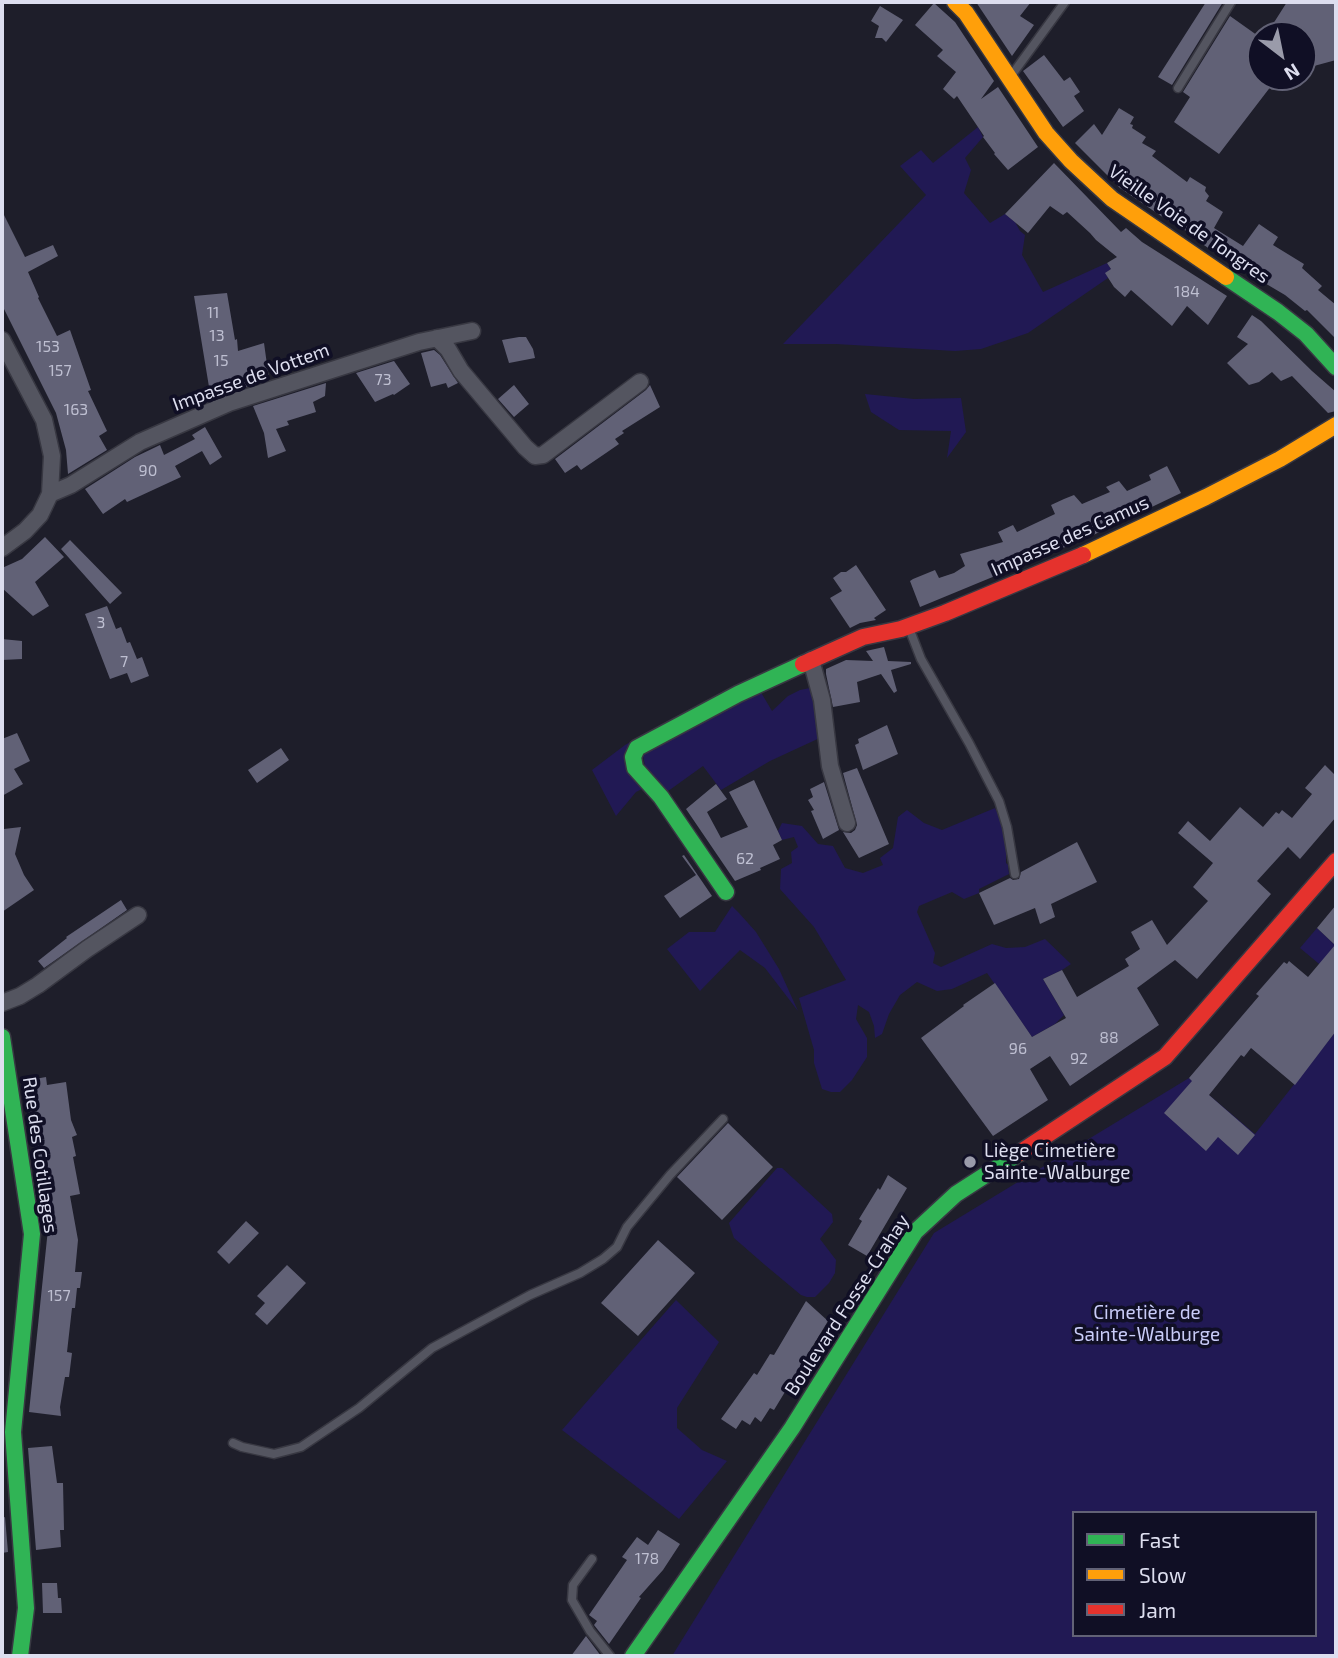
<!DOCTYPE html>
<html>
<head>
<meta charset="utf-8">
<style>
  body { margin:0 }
  #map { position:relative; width:1338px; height:1658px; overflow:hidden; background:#1e1e2a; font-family:"Exo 2",sans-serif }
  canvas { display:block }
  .frame { position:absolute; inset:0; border:4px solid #dddeef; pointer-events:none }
  .legend { position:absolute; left:1072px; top:1511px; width:245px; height:126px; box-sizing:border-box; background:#100f25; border:2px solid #626276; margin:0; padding:9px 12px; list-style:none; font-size:21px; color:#dddeef }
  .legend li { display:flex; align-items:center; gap:14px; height:35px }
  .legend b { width:35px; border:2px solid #626276 }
  .north { position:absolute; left:1247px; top:21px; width:70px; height:70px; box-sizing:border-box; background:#100f25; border:2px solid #626276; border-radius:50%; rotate:148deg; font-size:19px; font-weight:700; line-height:28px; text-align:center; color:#dddeef }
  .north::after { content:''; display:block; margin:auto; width:24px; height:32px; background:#9a9baa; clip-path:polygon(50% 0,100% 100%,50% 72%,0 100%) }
</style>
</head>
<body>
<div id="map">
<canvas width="1338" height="1658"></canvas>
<div class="frame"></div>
<ul class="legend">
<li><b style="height:9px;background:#30b455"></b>Fast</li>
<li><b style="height:9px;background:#ff9f0a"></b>Slow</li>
<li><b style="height:9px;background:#e5322d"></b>Jam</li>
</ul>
<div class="north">N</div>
</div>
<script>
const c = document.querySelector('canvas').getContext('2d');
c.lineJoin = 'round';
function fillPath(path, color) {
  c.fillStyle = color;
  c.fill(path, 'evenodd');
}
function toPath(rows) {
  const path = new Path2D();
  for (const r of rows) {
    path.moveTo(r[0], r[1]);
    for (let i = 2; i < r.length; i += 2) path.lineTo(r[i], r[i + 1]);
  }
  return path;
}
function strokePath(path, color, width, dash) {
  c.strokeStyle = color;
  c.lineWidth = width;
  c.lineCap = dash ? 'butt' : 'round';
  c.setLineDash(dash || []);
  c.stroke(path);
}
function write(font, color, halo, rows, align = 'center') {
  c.font = font + ' "Exo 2",sans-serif';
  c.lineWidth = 7;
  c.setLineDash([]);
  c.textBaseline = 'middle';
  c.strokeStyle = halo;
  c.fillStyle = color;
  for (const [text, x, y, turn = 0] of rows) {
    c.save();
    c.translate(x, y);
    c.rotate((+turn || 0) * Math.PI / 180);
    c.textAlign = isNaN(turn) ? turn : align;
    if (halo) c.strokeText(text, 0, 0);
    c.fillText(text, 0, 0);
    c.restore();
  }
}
const green = toPath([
  [978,127,983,137,965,158,971,170,964,193,990,223,1005,214,1015,222,1020,231,1025,235,1022,255,1043,292,1107,263,1111,269,1106,273,1108,278,1028,333,981,349,955,351,836,344,783,344,926,195,900,166,921,150,933,163],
  [865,394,914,399,961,398,966,432,947,458,951,431,899,430,871,412],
  [815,687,824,736,770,761,721,790,703,766,664,794,646,772,643,755,759,689,772,711,788,696,800,690],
  [640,737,642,789,636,792,616,816,592,770,625,745],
  [995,808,1003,825,1006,848,1006,863,1008,865,1009,874,979,889,979,893,964,899,952,892,919,906,917,912,935,953,933,963,941,967,992,944,1006,948,1025,947,1045,939,1071,964,1062,970,1043,979,1064,1015,1055,1024,1032,1037,987,973,952,989,937,991,917,982,900,995,889,1014,882,1034,875,1038,874,1026,869,1012,858,1005,856,1019,867,1038,867,1057,852,1080,840,1092,831,1092,822,1089,814,1063,814,1050,799,998,846,980,814,927,780,889,781,869,792,863,791,852,798,847,794,837,782,840,778,831,782,823,802,826,818,844,833,846,845,868,863,873,883,865,880,858,893,848,898,817,907,810,924,823,942,830],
  [732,906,739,913,756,932,779,969,798,1011,765,968,740,950,700,991,667,949,689,932,715,932],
  [1317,928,1336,946,1336,978,1300,948],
  [1336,1031,1336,1656,672,1656,934,1233,1189,1078,1255,1134],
  [1074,1513,1315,1513,1315,1635,1074,1635],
  [777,1168,782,1168,832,1214,833,1222,820,1239,836,1260,835,1273,829,1283,815,1297,807,1297,801,1295,765,1265,734,1238,729,1223],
  [676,1300,719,1342,677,1408,677,1428,702,1450,727,1461,679,1519,562,1430]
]);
const building = toPath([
  [976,2,1031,2,1020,16,1034,25,1012,56],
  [1206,2,1223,2,1172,85,1158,77],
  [1287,2,1336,2,1336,60,1303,69,1303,35,1266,35],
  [934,3,955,22,994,81,981,99,998,87,1038,147,1008,170,994,154,995,153,983,137,984,136,957,96,954,99,943,89,956,72,937,56,943,50,915,25],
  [880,6,903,20,886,42,882,38,875,38,879,26,871,21],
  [1230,16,1261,38,1261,77,1278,77,1219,154,1174,122,1190,97,1183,92],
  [1044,55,1064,81,1070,77,1080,92,1074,96,1084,111,1063,127,1023,71],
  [1119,108,1134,117,1130,124,1133,125,1132,128,1146,137,1142,143,1156,151,1152,156,1187,182,1190,177,1206,187,1205,191,1209,196,1206,201,1223,212,1214,228,1243,246,1259,224,1278,237,1273,245,1304,264,1302,268,1322,286,1318,290,1336,305,1336,339,1307,310,1305,311,1285,295,1229,262,1192,237,1193,235,1164,218,1120,188,1075,143,1094,124,1102,135],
  [1054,163,1121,232,1126,228,1142,242,1227,296,1208,325,1187,306,1172,326,1131,290,1125,297,1114,287,1105,273,1111,269,1107,263,1117,257,1096,240,1090,233,1067,212,1063,215,1050,206,1028,233,1005,214],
  [2,211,25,257,53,245,58,256,28,272,39,297,38,298,57,336,70,330,91,390,88,391,107,431,99,436,107,450,68,474,66,450,56,413,2,305],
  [227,293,235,340,237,339,238,351,264,343,269,379,211,399,194,296],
  [1252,315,1261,321,1312,371,1336,392,1336,411,1328,413,1292,376,1281,381,1272,372,1259,382,1249,385,1227,363,1248,344,1237,337],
  [519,337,526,337,533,349,535,358,509,363,502,340],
  [434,350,440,355,458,383,448,388,446,383,431,387,421,353],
  [394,361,410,384,394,395,393,394,375,402,356,373],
  [326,383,325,396,313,402,316,412,287,421,289,425,276,429,286,451,268,458,264,433,253,406],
  [514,385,529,404,514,417,498,399],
  [650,385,660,407,622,431,624,433,615,439,619,444,606,453,581,470,577,465,565,473,555,459,646,390],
  [205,427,222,457,210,465,202,451,175,466,181,477,127,502,125,499,103,514,85,489,135,457,160,445,164,455,195,439,192,435],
  [1167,466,1181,493,1087,538,920,607,910,581,913,579,935,570,939,578,954,573,965,566,960,554,1003,542,998,532,1013,525,1017,532,1055,514,1051,505,1064,499,1074,495,1082,504,1110,492,1106,487,1119,481,1127,491,1151,480,1149,475],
  [45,537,64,557,35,582,49,606,33,616,2,588,2,568,22,559],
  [70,540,122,593,110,604,61,549],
  [856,565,886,610,874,618,876,620,860,623,850,628,830,598,842,591,833,578,841,572,846,572],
  [107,606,116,629,121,627,127,643,130,642,137,659,142,657,149,676,131,683,127,673,110,679,85,614],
  [2,639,22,641,22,659,2,660],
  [884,647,888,661,911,662,911,664,891,670,897,691,894,693,881,674,857,682,860,702,833,707,826,674,826,669,846,660,873,661,866,651],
  [887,725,898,754,863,770,855,745,859,743,858,739],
  [17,733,30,761,14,769,23,784,2,796,2,739],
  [281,748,289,760,257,783,248,770],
  [1325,765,1336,776,1336,817,1300,859,1288,847,1257,881,1271,894,1197,979,1175,960,1137,988,1159,1025,1070,1086,1050,1056,1030,1069,1048,1100,993,1136,921,1038,964,1006,963,1005,995,983,1032,1037,1066,1018,1043,979,1062,970,1077,997,1129,966,1125,959,1140,949,1131,932,1152,920,1167,945,1208,901,1193,887,1213,863,1178,833,1188,821,1210,841,1240,807,1263,827,1276,812,1279,814,1282,810,1292,818,1312,794,1305,788],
  [857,768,889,844,859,858,843,832,851,833,855,830,857,825,843,773],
  [754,780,782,840,773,845,780,859,760,868,761,870,735,881,686,809,716,784,727,799,707,812,721,838,748,827,729,792],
  [824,782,839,830,823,839,811,811,814,810,808,800,813,797,810,789],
  [2,825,4,829,21,827,15,854,24,875,34,890,2,912],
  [1077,842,1097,882,1051,904,1055,917,1040,924,1035,908,994,925,979,893,1010,878,1013,880,1019,879,1021,872],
  [684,855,712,896,680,918,664,896,696,875,682,856],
  [121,900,127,910,44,968,38,961,67,938,66,937],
  [1336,905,1336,1031,1295,1085,1251,1048,1244,1057,1241,1055,1209,1095,1255,1135,1238,1155,1218,1137,1206,1151,1164,1113,1192,1081,1189,1078,1259,996,1256,994,1284,962,1287,964,1289,961,1308,977,1335,945,1317,928],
  [46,1077,47,1085,66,1082,71,1120,77,1135,72,1137,76,1156,73,1157,80,1194,70,1196,78,1240,75,1272,82,1272,80,1288,77,1288,75,1308,72,1308,67,1352,72,1353,69,1377,65,1377,60,1407,61,1416,29,1412,48,1229,40,1189,24,1081],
  [728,1123,773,1167,722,1220,677,1177],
  [888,1175,907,1188,867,1256,848,1245,862,1221,859,1219,878,1188,880,1190],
  [246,1221,259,1233,229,1264,217,1252],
  [658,1240,695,1273,638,1336,601,1303],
  [287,1265,306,1283,267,1325,255,1314,265,1303,257,1296],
  [806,1301,828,1321,774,1410,770,1408,761,1422,755,1417,750,1425,742,1420,736,1429,721,1419,754,1373,757,1375,770,1354,774,1355],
  [52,1446,57,1483,63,1483,64,1530,60,1530,61,1547,36,1550,28,1448],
  [5,1517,8,1552,2,1553,2,1518],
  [658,1530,680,1544,663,1570,639,1597,641,1598,609,1644,594,1625,597,1621,589,1615,627,1560,622,1557,637,1537,648,1545],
  [42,1583,57,1583,58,1598,61,1598,62,1613,43,1613],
  [586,1636,601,1656,571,1656]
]);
const lane = toPath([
  [1011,76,1065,2],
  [1178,88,1231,2],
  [909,628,921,659,969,743,999,801,1007,827,1015,874],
  [233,1443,242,1447,274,1454,301,1447,359,1408,432,1348,530,1295,580,1273,603,1259,617,1247,627,1227,670,1175,723,1119],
  [592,1559,573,1585,572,1600,590,1631,610,1656]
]);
const street = toPath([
  [437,338,448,349,461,371,525,447,535,456,543,455,640,382],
  [2,340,44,420,52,456,50,494,40,515,25,531,2,548],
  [50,494,71,485,140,442,229,403,419,342,472,331],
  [811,660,822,700,830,766,847,823],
  [2,1003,20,996,38,985,87,949,138,915]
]);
const fast = toPath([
  [1226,277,1278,312,1306,334,1336,367],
  [726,892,661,797,635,768,633,757,637,748,738,694,803,664],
  [2,1037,32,1234,13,1432,26,1608,20,1656],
  [633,1656,792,1428,915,1232,956,1194,1018,1154]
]);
const slow = toPath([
  [955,2,966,13,1046,133,1071,161,1112,199,1226,277],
  [1083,555,1206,497,1280,459,1336,425]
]);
const jam = toPath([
  [803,664,863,637,901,629,945,613,1083,555],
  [1018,1154,1165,1057,1336,861]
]);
const markers = [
  [970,1162,7,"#9a9baa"]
];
const numberNames = [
  ["184",1187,292],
  ["11",213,313],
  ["13",217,336],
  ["153",48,347],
  ["15",221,361],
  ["157",60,371],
  ["73",383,380],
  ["163",76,410],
  ["90",148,471],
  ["3",101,623],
  ["7",124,662],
  ["62",745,859],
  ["88",1109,1038],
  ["96",1018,1049],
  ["92",1079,1059],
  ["157",59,1296],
  ["178",647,1559]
];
const streetNames = [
  ["Vieille Voie de Tongres",1189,224,35],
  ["Impasse de Vottem",251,377,-20],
  ["Impasse des Camus",1070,536,-24],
  ["Rue des Cotillages",40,1155,82],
  ["Boulevard Fosse-Crahay",847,1305,-57]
];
const poiNames = [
  ["Liège Cimetière",984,1151],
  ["Sainte-Walburge",984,1173]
];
const parkNames = [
  ["Cimetière de",1147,1313],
  ["Sainte-Walburge",1147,1335]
];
fillPath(green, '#211954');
fillPath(building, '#616176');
strokePath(lane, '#383842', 11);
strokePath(street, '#383842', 19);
strokePath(fast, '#383842', 19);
strokePath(slow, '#383842', 19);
strokePath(jam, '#383842', 19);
strokePath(lane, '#545560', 8);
strokePath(street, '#545560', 16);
strokePath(fast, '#30b455', 16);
strokePath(slow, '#ff9f0a', 16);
strokePath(jam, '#e5322d', 16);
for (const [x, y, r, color] of markers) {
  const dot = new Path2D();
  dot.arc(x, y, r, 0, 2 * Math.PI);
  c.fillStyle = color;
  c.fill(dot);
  strokePath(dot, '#100f25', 2.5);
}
write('16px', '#bebfd1', null, numberNames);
write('19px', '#dddeef', '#100f25', streetNames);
write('19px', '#dddeef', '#100f25', poiNames, 'left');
write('19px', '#c9ccf8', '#100f25', parkNames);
</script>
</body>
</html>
